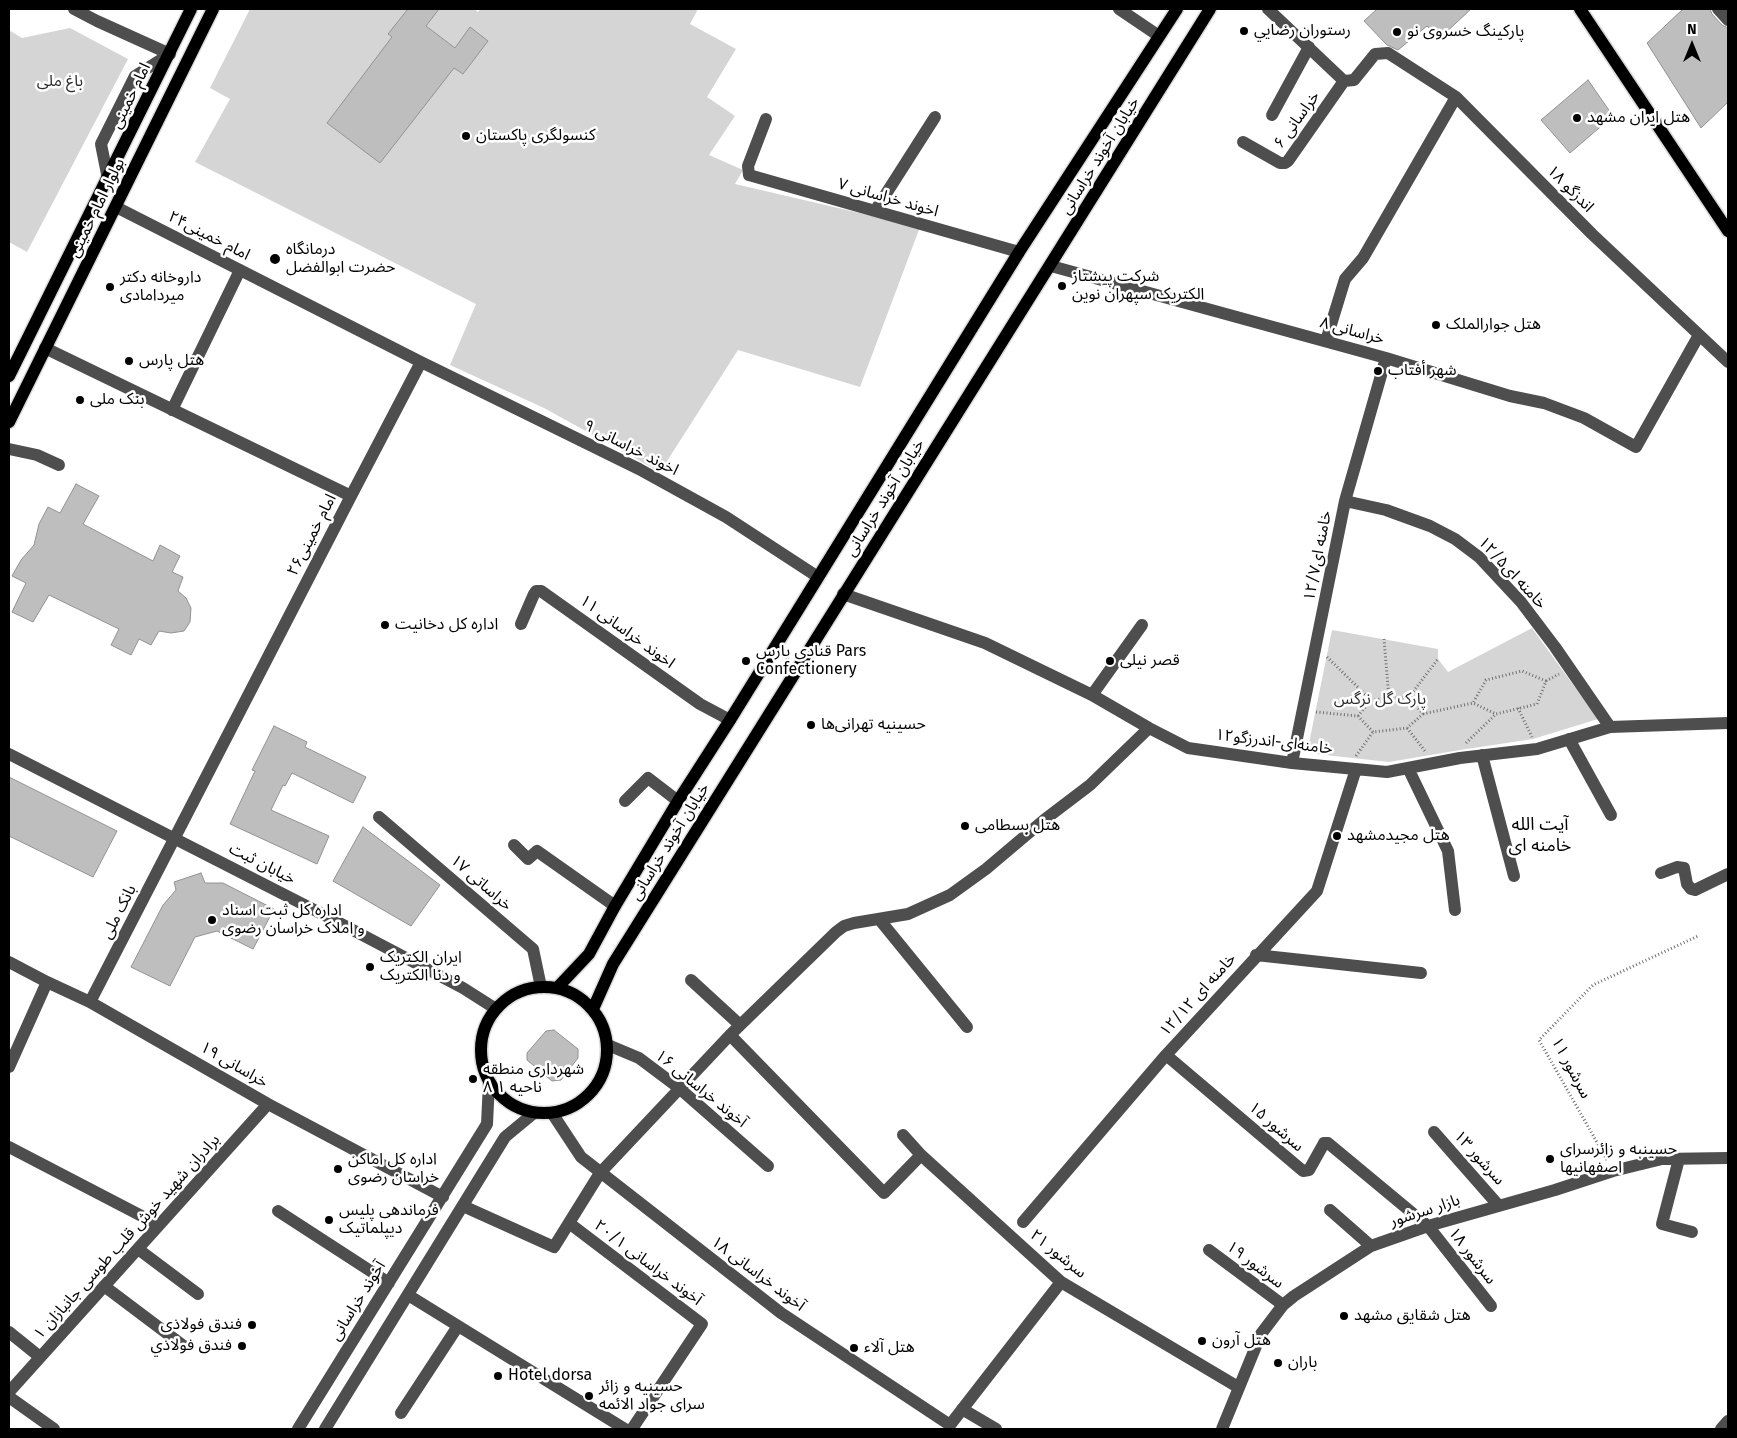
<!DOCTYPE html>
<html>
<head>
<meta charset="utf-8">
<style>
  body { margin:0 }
  #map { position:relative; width:1737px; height:1438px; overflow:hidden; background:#fff; font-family:"Fira Sans",sans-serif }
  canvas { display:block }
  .frame { position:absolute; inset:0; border:10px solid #000; pointer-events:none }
  .north { position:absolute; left:1667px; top:20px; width:50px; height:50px; -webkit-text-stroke:4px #fff; paint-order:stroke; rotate:0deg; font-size:14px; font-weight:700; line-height:20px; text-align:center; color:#000 }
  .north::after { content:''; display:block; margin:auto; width:18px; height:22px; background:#000; clip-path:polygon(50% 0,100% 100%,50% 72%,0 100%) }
</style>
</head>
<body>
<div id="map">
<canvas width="1737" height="1438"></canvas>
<div class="frame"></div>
<div class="north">N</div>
</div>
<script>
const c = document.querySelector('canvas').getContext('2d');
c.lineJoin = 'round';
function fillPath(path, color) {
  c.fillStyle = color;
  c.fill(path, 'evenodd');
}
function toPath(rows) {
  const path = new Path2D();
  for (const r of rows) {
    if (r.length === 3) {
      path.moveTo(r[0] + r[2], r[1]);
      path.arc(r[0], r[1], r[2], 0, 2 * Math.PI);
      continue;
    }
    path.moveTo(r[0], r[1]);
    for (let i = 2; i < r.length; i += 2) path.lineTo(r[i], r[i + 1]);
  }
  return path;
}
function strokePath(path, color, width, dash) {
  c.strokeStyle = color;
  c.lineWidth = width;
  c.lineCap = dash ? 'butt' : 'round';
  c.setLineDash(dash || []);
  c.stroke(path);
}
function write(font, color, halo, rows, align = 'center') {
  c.font = font + ' "Fira Sans","Noto Sans Arabic",sans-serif';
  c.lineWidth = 5;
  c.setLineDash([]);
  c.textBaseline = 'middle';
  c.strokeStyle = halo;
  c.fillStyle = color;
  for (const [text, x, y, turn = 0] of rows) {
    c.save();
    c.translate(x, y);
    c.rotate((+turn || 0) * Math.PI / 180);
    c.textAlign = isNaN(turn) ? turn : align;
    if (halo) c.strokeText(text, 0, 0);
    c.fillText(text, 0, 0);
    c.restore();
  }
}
const green = toPath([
  [250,9,408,9,389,35,410,51,418,41,463,74,488,41,470,28,455,48,426,26,439,9,474,9,478,12,480,9,698,9,690,24,736,49,707,97,735,116,709,155,743,170,735,184,920,227,860,387,738,350,660,472,544,408,450,365,476,304,195,162,230,99,210,88],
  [385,47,438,87,380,163,327,123],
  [70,28,128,59,27,252,9,242,9,30,22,38],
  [1532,628,1598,719,1533,739,1460,750,1389,762,1307,753,1332,630,1438,649,1438,659,1448,672]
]);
const building = toPath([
  [408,9,439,9,426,26,455,48,470,27,488,41,463,74,454,68,380,163,327,123,392,37,388,34,408,9],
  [1377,9,1471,9,1440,38,1427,26,1398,50,1387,45,1364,21,1377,9],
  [1683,9,1710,9,1712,14,1722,25,1728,28,1728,102,1701,128,1647,43,1683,9],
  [1588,80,1613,116,1570,153,1541,120,1588,80],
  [76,484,99,496,83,524,153,561,160,545,180,556,172,572,183,577,178,591,186,598,191,608,190,622,184,631,171,633,159,631,151,645,139,639,131,655,111,645,119,629,49,595,33,622,12,612,26,583,12,576,21,560,34,545,39,524,48,507,60,513,76,484],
  [274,726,307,742,305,747,366,777,353,803,292,773,285,786,283,785,271,810,329,836,317,864,230,824,255,771,252,770,274,726],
  [9,777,117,831,93,877,9,836,9,777],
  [363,827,440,885,411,926,333,881,363,827],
  [201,873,205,883,223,883,274,909,253,949,217,931,195,937,170,986,131,967,163,905,176,890,174,882,201,873],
  [554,1030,578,1049,578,1058,561,1080,552,1081,527,1060,527,1053,546,1031,554,1030]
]);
const path = toPath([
  [1384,639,1389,698],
  [1327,657,1371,700],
  [1546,681,1559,674],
  [1409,697,1438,659],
  [1518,708,1532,737],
  [1316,712,1358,716,1373,732,1407,728,1423,714,1409,697,1371,700,1358,716],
  [1423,714,1473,703,1496,714,1537,704,1546,681,1522,671,1486,680,1473,703],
  [1407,728,1425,751],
  [1466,743,1496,714],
  [1356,756,1373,732],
  [1607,1160,1539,1040,1593,985,1698,936]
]);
const minor = toPath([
  [74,9,97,21,170,54],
  [1119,9,1159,36],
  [1268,9,1344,81,1354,80,1375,54,1388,53,1456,97,1592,234,1728,362],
  [1718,9,1728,20],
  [1272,115,1309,47],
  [766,119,748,166,749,175,1019,252],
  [1243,142,1280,163,1285,163,1288,161,1344,81],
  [108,179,101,144,135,76,170,54],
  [116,207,421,362,639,469,726,517,818,577],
  [875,211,935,117],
  [1051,266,1386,358,1510,396,1544,403,1584,418,1636,447,1699,335],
  [1326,341,1345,279,1363,258,1456,97],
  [45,348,351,496],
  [172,410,240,270],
  [9,449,37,455,59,465],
  [1345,501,1386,510,1430,526,1455,539,1479,557,1521,602,1555,647,1610,727],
  [843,594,985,643,1092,695,1149,728,1188,748,1292,763,1387,772,1460,758,1537,749,1610,727,1728,723],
  [521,624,534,594,536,591,541,591,700,704,730,720],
  [1092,695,1142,625],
  [1569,739,1611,815],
  [9,754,332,919,463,988,496,1009],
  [1482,755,1514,876],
  [1292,763,1345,501,1386,358],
  [1408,768,1448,851,1455,910],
  [625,801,648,778,678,801],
  [379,817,533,949,541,987],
  [514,845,528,859,537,851,615,906],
  [1661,873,1677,867,1684,868,1687,884,1691,889,1695,890,1728,874],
  [879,919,967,1027],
  [1256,955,1421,973],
  [9,962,47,982,90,1002,268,1104,443,1197],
  [691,980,740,1025],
  [90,1002,351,496,421,362],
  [730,1035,884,1193,921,1155],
  [608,1045,639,1058,679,1088,768,1166],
  [1166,1055,1303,1171,1309,1170,1323,1145,1324,1143,1328,1143,1428,1226,1491,1306],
  [9,1067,47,982],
  [552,1113,581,1157,781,1313,950,1425,1061,1282],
  [1434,1132,1499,1206],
  [903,1135,921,1155,1061,1282,1238,1387],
  [9,1147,159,1225],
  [1679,1159,1662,1224,1692,1232],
  [463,1206,554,1247,600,1173,730,1035,836,932,844,926,854,923,908,914,950,895,986,869,1044,820,1090,785,1149,728],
  [1330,1210,1371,1246],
  [278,1211,389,1283],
  [1023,1222,1166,1055,1317,891,1356,769],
  [569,1223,702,1324,632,1429],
  [138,1249,198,1294],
  [1209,1250,1283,1305],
  [104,1286,185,1347],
  [408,1295,625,1429],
  [9,1332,40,1357],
  [9,1392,268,1104],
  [9,1397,54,1429],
  [962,1409,996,1429],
  [401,1413,458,1326],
  [298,1429,487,1124,489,1082],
  [325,1429,505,1137,534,1113],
  [1222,1429,1261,1334,1283,1305,1294,1296,1371,1246,1428,1226,1555,1190,1613,1171,1662,1159,1728,1158],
  [1721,1429,1728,1421]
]);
const major = toPath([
  [1580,9,1728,231],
  [9,376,191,9],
  [9,422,213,9],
  [544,1050,63],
  [557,988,589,954,615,906,678,801,730,720,1019,252,1177,9],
  [593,1009,613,964,1210,9]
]);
const markers = [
  [1244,31,5,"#000"],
  [1397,32,5,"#000"],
  [1577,118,5,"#000"],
  [466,136,5,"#000"],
  [275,259,6,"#000"],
  [1062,286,5,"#000"],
  [110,287,5,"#000"],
  [1436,325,5,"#000"],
  [129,361,5,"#000"],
  [1378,371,5,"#000"],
  [80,400,5,"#000"],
  [385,625,5,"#000"],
  [746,661,5,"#000"],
  [1110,661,5,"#000"],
  [811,725,5,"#000"],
  [965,826,5,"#000"],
  [1337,836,5,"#000"],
  [212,920,5,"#000"],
  [370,967,5,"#000"],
  [473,1079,5,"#000"],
  [1550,1159,5,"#000"],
  [338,1169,5,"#000"],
  [329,1220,5,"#000"],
  [1344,1316,5,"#000"],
  [252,1325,5,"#000"],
  [1202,1341,5,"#000"],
  [242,1346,5,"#000"],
  [854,1348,5,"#000"],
  [1278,1363,5,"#000"],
  [498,1376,5,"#000"],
  [589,1396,5,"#000"]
];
const poiNames = [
  ["رستوران رضايي",1254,31],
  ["پارکینگ خسروی نو",1407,32],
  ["هتل ایران مشهد",1587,118],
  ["کنسولگری پاکستان",476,136],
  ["درمانگاه",286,250],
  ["حضرت ابوالفضل",286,268],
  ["شرکت پیشتاز",1072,277],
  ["الکتریک سپهران نوین",1072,295],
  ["داروخانه دکتر",120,278],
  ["میردامادی",120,296],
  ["هتل جوارالملک",1446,325],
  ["هتل پارس",139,361],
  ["شهر أفتاب",1388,371],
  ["بنک ملی",90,400],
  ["اداره کل دخانیت",395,625],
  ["قنادی پارس Pars",756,652],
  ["Confectionery",756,670],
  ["قصر نیلی",1120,661],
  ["حسینیه تهرانی‌ها",821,725],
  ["هتل بسطامی",975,826],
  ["هتل مجيدمشهد",1347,836],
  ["اداره کل ثبت اسناد",222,911],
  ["و املاک خراسان رضوی",222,929],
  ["ایران الکتریک",380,958],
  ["و دنا الکتریک",380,976],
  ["شهرداری منطقه",483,1070],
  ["۸ ناحیه ۱",483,1088],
  ["حسینبه و زائرسرای",1560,1150],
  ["اصفهانیها",1560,1168],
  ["اداره کل اماکن",348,1160],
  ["خراسان رضوی",348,1178],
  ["فرماندهی پلیس",339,1211],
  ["دیپلماتیک",339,1229],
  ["هتل شقایق مشهد",1354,1316],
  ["فندق فولاذی",242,1325,"right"],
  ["هتل آرون",1212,1341],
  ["فندق فولاذي",232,1346,"right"],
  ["هتل آلاء",864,1348],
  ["باران",1288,1363],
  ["Hotel dorsa",508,1376],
  ["حسینیه و زائر",599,1387],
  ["سرای جواد الائمه",599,1405]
];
const parkNames = [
  ["باغ ملی",60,82],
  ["پارک گل نرگس",1380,700]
];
const streetNames = [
  ["امام خمینی",131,96,-64],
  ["خراسانی ۶",1297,120,-54],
  ["خیابان آخوند خراسانی",1100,156,-58],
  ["اندزگو ۱۸",1570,189,45],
  ["اخوند خراسانی ۷",888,198,16],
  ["بولوار امام خمینی",97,208,-64],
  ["امام خمینی۲۴",209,236,27],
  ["خراسانی ۸",1352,331,15],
  ["اخوند خراسانی ۹",631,448,27],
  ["خیابان آخوند خراسانی",885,498,-58],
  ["امام خمینی۲۶",312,535,-63],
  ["خامنه ای۱۲/۷",1318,556,-79],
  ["خامنه ای۱۲/۵",1512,573,47],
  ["اخوند خراسانی ۱۱",627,632,36],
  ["خامنه‌ای-اندرزگو۱۲",1274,742,7],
  ["خیابان آخوند خراسانی",670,842,-58],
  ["خیابان ثبت",262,864,27],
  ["خراساتی ۱۷",481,883,41],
  ["بانک ملی",119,912,-63],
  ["خامنه ای ۱۲/۱۲",1198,995,-48],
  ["خراسانی ۱۹",234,1065,30],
  ["سرشور ۱۱",1571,1068,62],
  ["آخوند خراسانی ۱۶",701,1089,39],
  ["سرشور ۱۵",1276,1127,41],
  ["سرشور ۱۳",1479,1158,48],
  ["بازار سرشور",1425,1211,-18],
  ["برادران شهید خوش قلب طوسی جانبازان ۱",127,1237,-48],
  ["سرشور ۲۱",1058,1254,39],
  ["سرشور ۱۸",1472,1256,52],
  ["آخوند خراسانی ۲۰/۱",648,1263,37],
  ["سرشور ۱۹",1255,1265,37],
  ["آخوند خراسانی ۱۸",758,1274,37],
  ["آخوند خراسانی",358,1301,-58]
];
const neighbourhoodNames = [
  ["آیت الله",1540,825],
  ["خامنه ای",1540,846]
];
fillPath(green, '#d5d5d5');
fillPath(building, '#bebebe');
strokePath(building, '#929292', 1);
strokePath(major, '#dbdbdb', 15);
strokePath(path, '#707070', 3, [1, 2.5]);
strokePath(minor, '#4e4e4e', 12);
strokePath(major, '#000', 12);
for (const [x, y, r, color] of markers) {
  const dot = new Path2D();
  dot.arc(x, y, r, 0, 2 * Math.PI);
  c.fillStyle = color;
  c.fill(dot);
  strokePath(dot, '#fff', 2);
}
write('16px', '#000', '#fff', poiNames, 'left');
write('16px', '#2c2c2c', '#fff', parkNames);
write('16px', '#000', '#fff', streetNames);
write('18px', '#000', '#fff', neighbourhoodNames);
</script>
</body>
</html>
